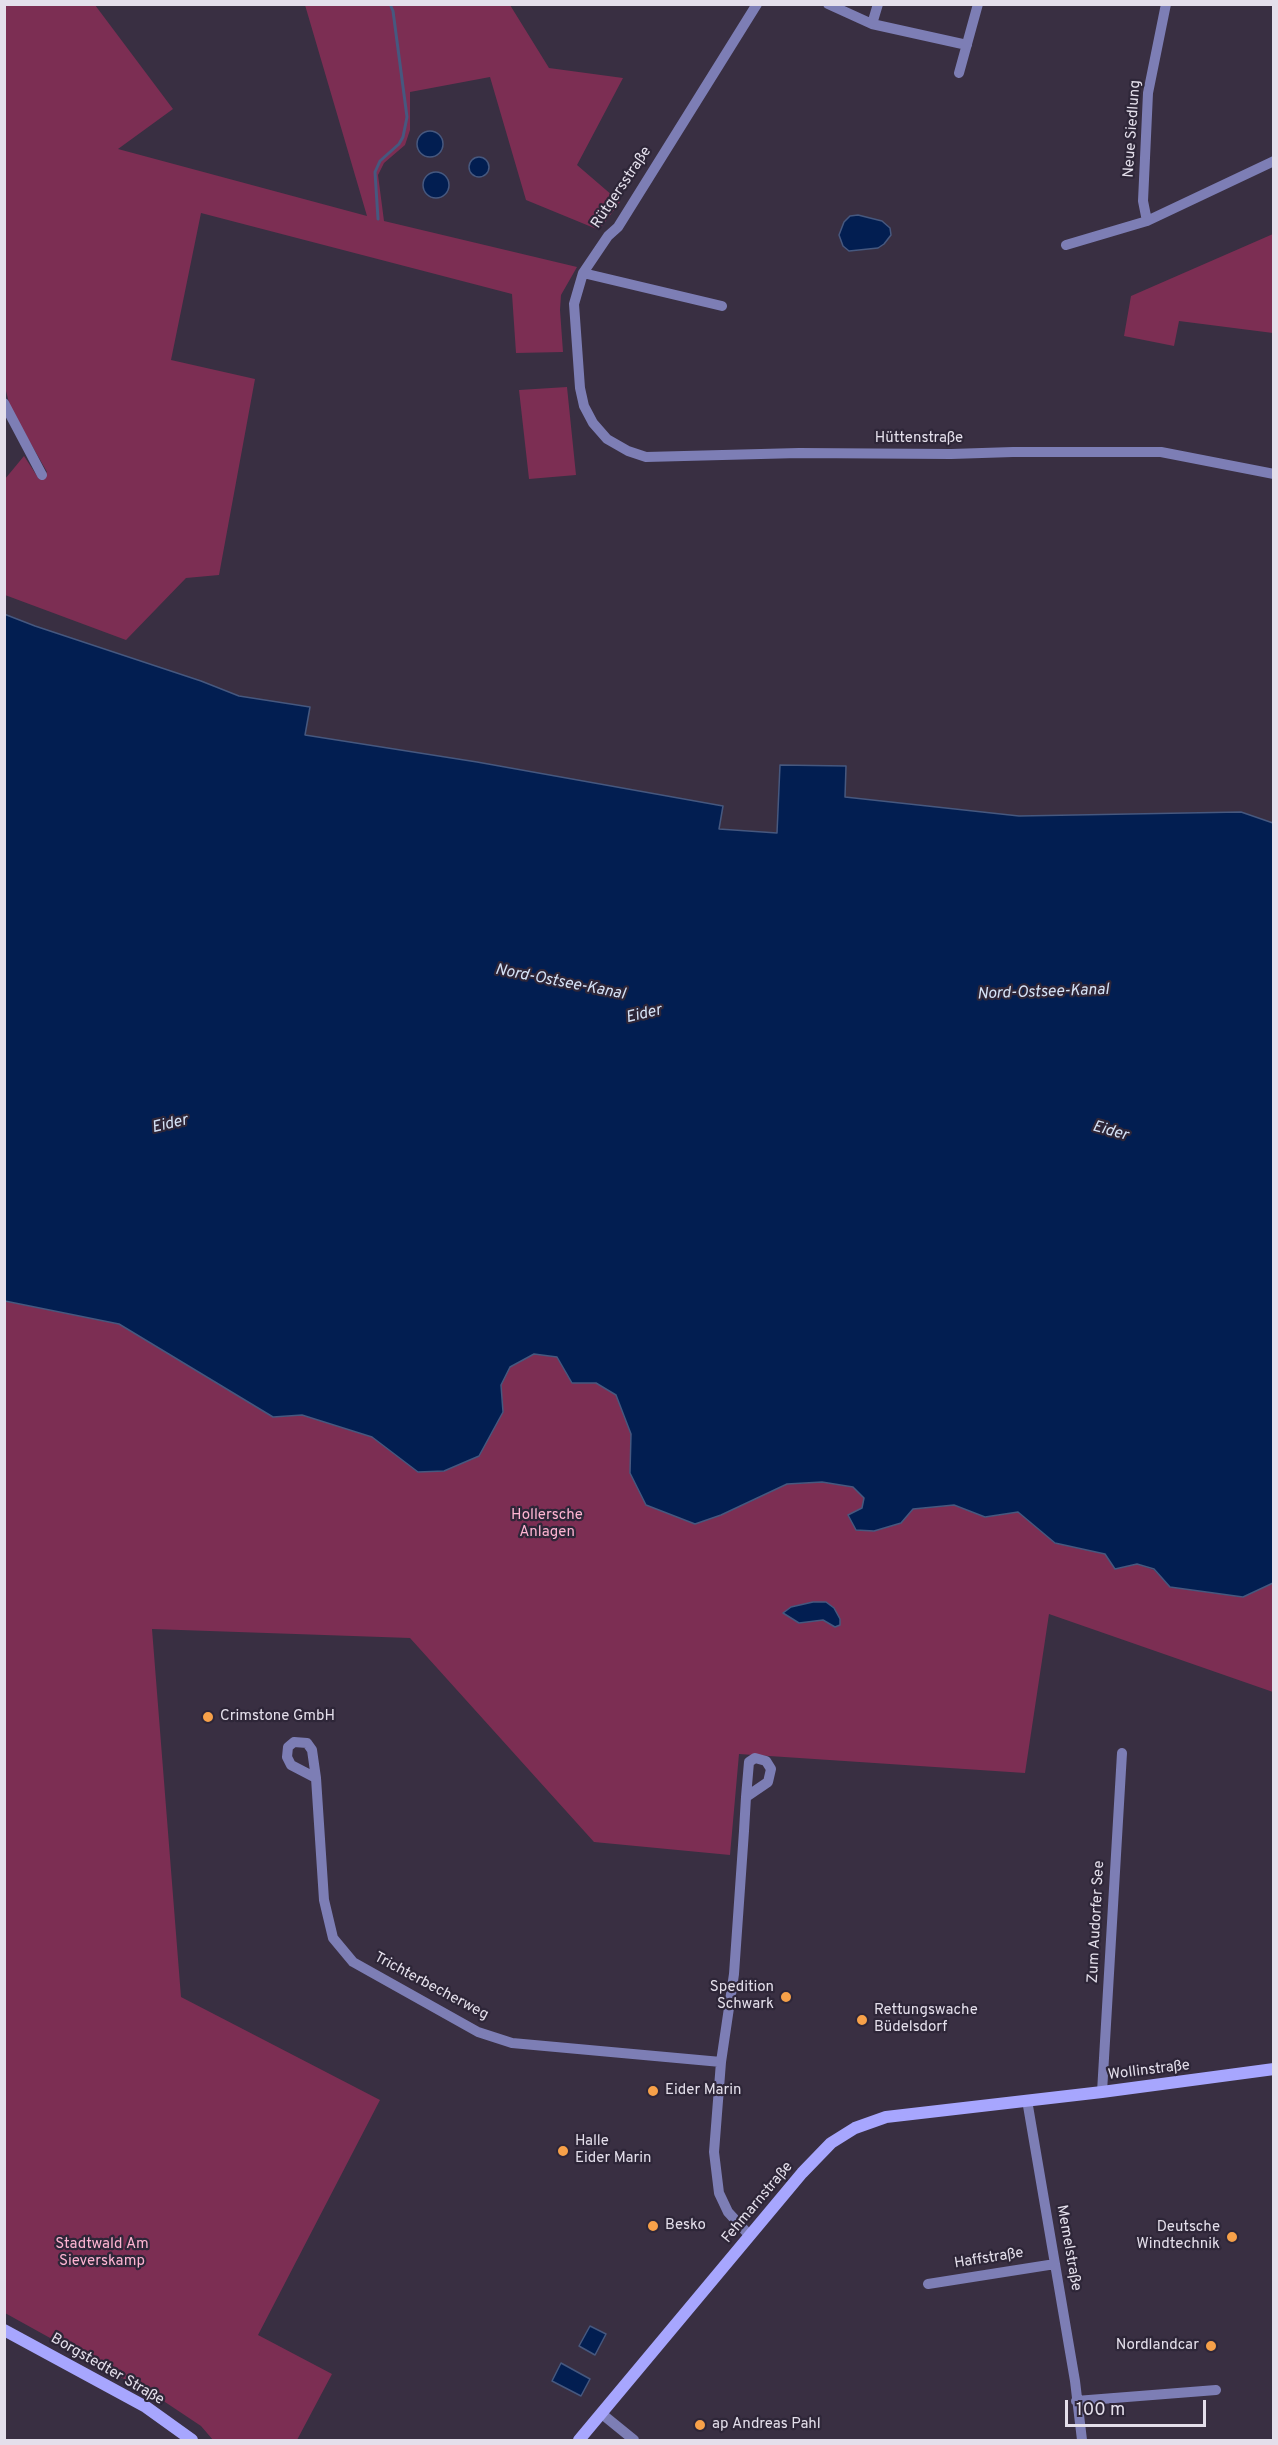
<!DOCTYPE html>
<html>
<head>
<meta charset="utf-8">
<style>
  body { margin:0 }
  #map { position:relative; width:1278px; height:2445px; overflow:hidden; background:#392f42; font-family:Overpass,sans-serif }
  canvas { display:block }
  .frame { position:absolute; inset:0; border:6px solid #e4dfeb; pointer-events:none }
  .scale { position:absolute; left:1065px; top:2400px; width:141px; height:27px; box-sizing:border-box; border:3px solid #e4dfeb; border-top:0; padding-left:8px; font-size:18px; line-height:21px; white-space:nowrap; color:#e4dfeb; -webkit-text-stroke:4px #2e2638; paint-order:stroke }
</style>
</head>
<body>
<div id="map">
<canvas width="1278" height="2445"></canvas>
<div class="frame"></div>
<div class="scale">100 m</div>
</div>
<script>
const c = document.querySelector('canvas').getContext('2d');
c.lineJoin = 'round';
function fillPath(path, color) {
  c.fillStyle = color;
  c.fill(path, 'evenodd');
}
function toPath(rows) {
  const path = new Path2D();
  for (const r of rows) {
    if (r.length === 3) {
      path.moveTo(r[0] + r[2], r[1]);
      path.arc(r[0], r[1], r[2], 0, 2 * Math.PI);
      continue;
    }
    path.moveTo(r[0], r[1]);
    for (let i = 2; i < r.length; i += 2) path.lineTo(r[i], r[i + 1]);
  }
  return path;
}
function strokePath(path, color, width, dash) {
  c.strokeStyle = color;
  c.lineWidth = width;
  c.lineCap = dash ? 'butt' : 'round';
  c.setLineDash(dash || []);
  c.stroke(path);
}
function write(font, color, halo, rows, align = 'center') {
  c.font = font + ' Overpass,sans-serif';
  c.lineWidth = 4.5;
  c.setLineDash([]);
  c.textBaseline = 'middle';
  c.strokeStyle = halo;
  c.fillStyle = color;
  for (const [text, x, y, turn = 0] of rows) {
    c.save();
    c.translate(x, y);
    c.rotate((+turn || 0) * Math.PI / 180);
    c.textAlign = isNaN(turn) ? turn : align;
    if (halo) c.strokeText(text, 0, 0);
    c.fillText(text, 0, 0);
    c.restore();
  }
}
const green = toPath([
  [4,5,95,5,173,109,118,149,367,216,305,5,510,5,549,68,623,78,577,165,620,202,599,230,526,200,490,77,410,92,410,130,405,145,384,163,378,175,384,221,577,267,561,295,560,310,563,352,516,353,512,294,201,213,171,360,255,379,219,575,186,578,126,640,5,595,5,479,24,456,39,479,47,472,10,407,5,387],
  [1273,234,1273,333,1179,321,1174,346,1124,336,1131,296],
  [567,387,576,475,529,479,519,390],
  [5,1301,119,1324,273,1417,302,1415,372,1437,418,1472,503,1412,501,1385,510,1367,534,1354,557,1357,572,1383,596,1383,616,1395,631,1434,630,1473,721,1515,787,1484,822,1482,853,1487,864,1498,862,1508,874,1531,901,1523,913,1509,954,1505,985,1517,1018,1512,1055,1543,1105,1554,1116,1569,1137,1564,1154,1570,1170,1587,1243,1597,1273,1583,1273,1692,1049,1614,1025,1773,739,1754,730,1855,594,1842,410,1638,152,1629,181,1997,380,2100,258,2335,332,2374,297,2440,213,2440,201,2426,162,2400,5,2313],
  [826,1602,834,1608,840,1619,840,1625,835,1627,823,1620]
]);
const water = toPath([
  [430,144,13],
  [479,167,10],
  [436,185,13],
  [858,215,882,221,890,228,891,235,884,244,878,248,849,251,843,246,839,235,844,222,850,216,858,215],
  [4,614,35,626,201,681,239,696,310,707,305,735,477,762,723,806,719,829,777,833,780,765,846,766,845,797,1019,816,1241,812,1273,823,1273,1583,1243,1597,1170,1587,1154,1569,1137,1564,1115,1569,1105,1554,1055,1543,1018,1512,985,1517,954,1505,913,1509,901,1523,874,1531,856,1530,848,1515,862,1508,864,1498,853,1487,822,1482,787,1484,721,1515,695,1524,646,1505,630,1473,631,1434,616,1395,596,1383,572,1383,557,1357,534,1354,510,1367,501,1385,503,1412,479,1456,444,1471,418,1472,372,1437,302,1415,273,1417,119,1324,5,1301,4,614],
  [813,1602,826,1602,834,1608,840,1619,840,1625,835,1627,823,1620,799,1623,783,1613,791,1607,813,1602],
  [590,2326,606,2334,595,2355,579,2346,590,2326],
  [561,2363,590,2379,581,2396,552,2381,561,2363]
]);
const stream = toPath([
  [378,219,375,172,380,161,399,144,403,137,407,117,393,11,390,4]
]);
const street = toPath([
  [757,4,618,227,608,236,583,273,574,304,580,388,584,406,593,423,607,439,628,451,646,457,799,453,951,454,1013,452,1161,452,1274,474],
  [828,4,872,24,967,45],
  [872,24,878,4],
  [959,73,978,4],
  [1147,221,1143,201,1148,93,1166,4],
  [1066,245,1147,221,1274,161],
  [583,273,722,306],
  [4,403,42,475],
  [316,1778,291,1765,287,1757,288,1747,294,1742,307,1743,312,1750,316,1778,324,1900,333,1938,353,1962,478,2032,512,2043,721,2062],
  [746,1797,768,1782,771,1769,766,1761,755,1758,749,1762,746,1797,744,1831,734,1974,721,2062,714,2152,719,2193,728,2212,750,2236],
  [1102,2092,1122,1753],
  [1027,2100,1075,2381,1082,2440],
  [928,2284,1055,2264],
  [1076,2401,1216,2390],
  [602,2414,634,2440]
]);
const secondary = toPath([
  [4,2330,146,2407,192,2440],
  [579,2440,802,2173,831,2143,855,2128,886,2117,1102,2092,1274,2069]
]);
const markers = [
  [208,1717,6,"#f7a149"],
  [786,1997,6,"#f7a149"],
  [862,2020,6,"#f7a149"],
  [653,2091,6,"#f7a149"],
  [563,2151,6,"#f7a149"],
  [653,2226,6,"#f7a149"],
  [1232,2237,6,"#f7a149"],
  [1211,2346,6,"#f7a149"],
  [700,2425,6,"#f7a149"]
];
const streetNames = [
  ["Neue Siedlung",1133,129,-86],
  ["Rütgersstraße",622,188,-56],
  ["Hüttenstraße",919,439],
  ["Zum Audorfer See",1097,1922,-87],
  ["Trichterbecherweg",431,1987,28],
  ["Wollinstraße",1149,2071,-7],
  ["Fehmarnstraße",758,2203,-50],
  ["Memelstraße",1068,2248,80],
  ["Haffstraße",989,2259,-9],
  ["Borgstedter Straße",107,2370,30]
];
const parkNames = [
  ["Hollersche",547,1516],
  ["Anlagen",547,1533],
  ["Stadtwald Am",102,2245],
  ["Sieverskamp",102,2262]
];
const poiNames = [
  ["Crimstone GmbH",220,1717],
  ["Spedition",774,1988,"right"],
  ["Schwark",774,2005,"right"],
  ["Rettungswache",874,2011],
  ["Büdelsdorf",874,2028],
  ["Eider Marin",665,2091],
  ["Halle",575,2142],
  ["Eider Marin",575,2159],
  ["Besko",665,2226],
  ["Deutsche",1220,2228,"right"],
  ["Windtechnik",1220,2245,"right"],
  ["Nordlandcar",1199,2346,"right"],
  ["ap Andreas Pahl",712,2425]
];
const waterNames = [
  ["Nord-Ostsee-Kanal",560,983,11],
  ["Nord-Ostsee-Kanal",1043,993,-2],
  ["Eider",644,1015,-13],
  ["Eider",170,1125,-13],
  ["Eider",1110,1132,16]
];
fillPath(green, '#7c2e53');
fillPath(water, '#021e51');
strokePath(water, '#46587f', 1.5);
strokePath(stream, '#46587f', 3);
strokePath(street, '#7d7eb5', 10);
strokePath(secondary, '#a7a6fe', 12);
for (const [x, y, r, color] of markers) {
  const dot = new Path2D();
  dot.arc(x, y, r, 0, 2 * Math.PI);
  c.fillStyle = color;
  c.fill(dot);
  strokePath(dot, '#2e2638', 2);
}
write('15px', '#e4dfeb', '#2e2638', streetNames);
write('15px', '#feb4d2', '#2e2638', parkNames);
write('15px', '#e4dfeb', '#2e2638', poiNames, 'left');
write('italic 16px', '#d5e2f6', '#2e2638', waterNames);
</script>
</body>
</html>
